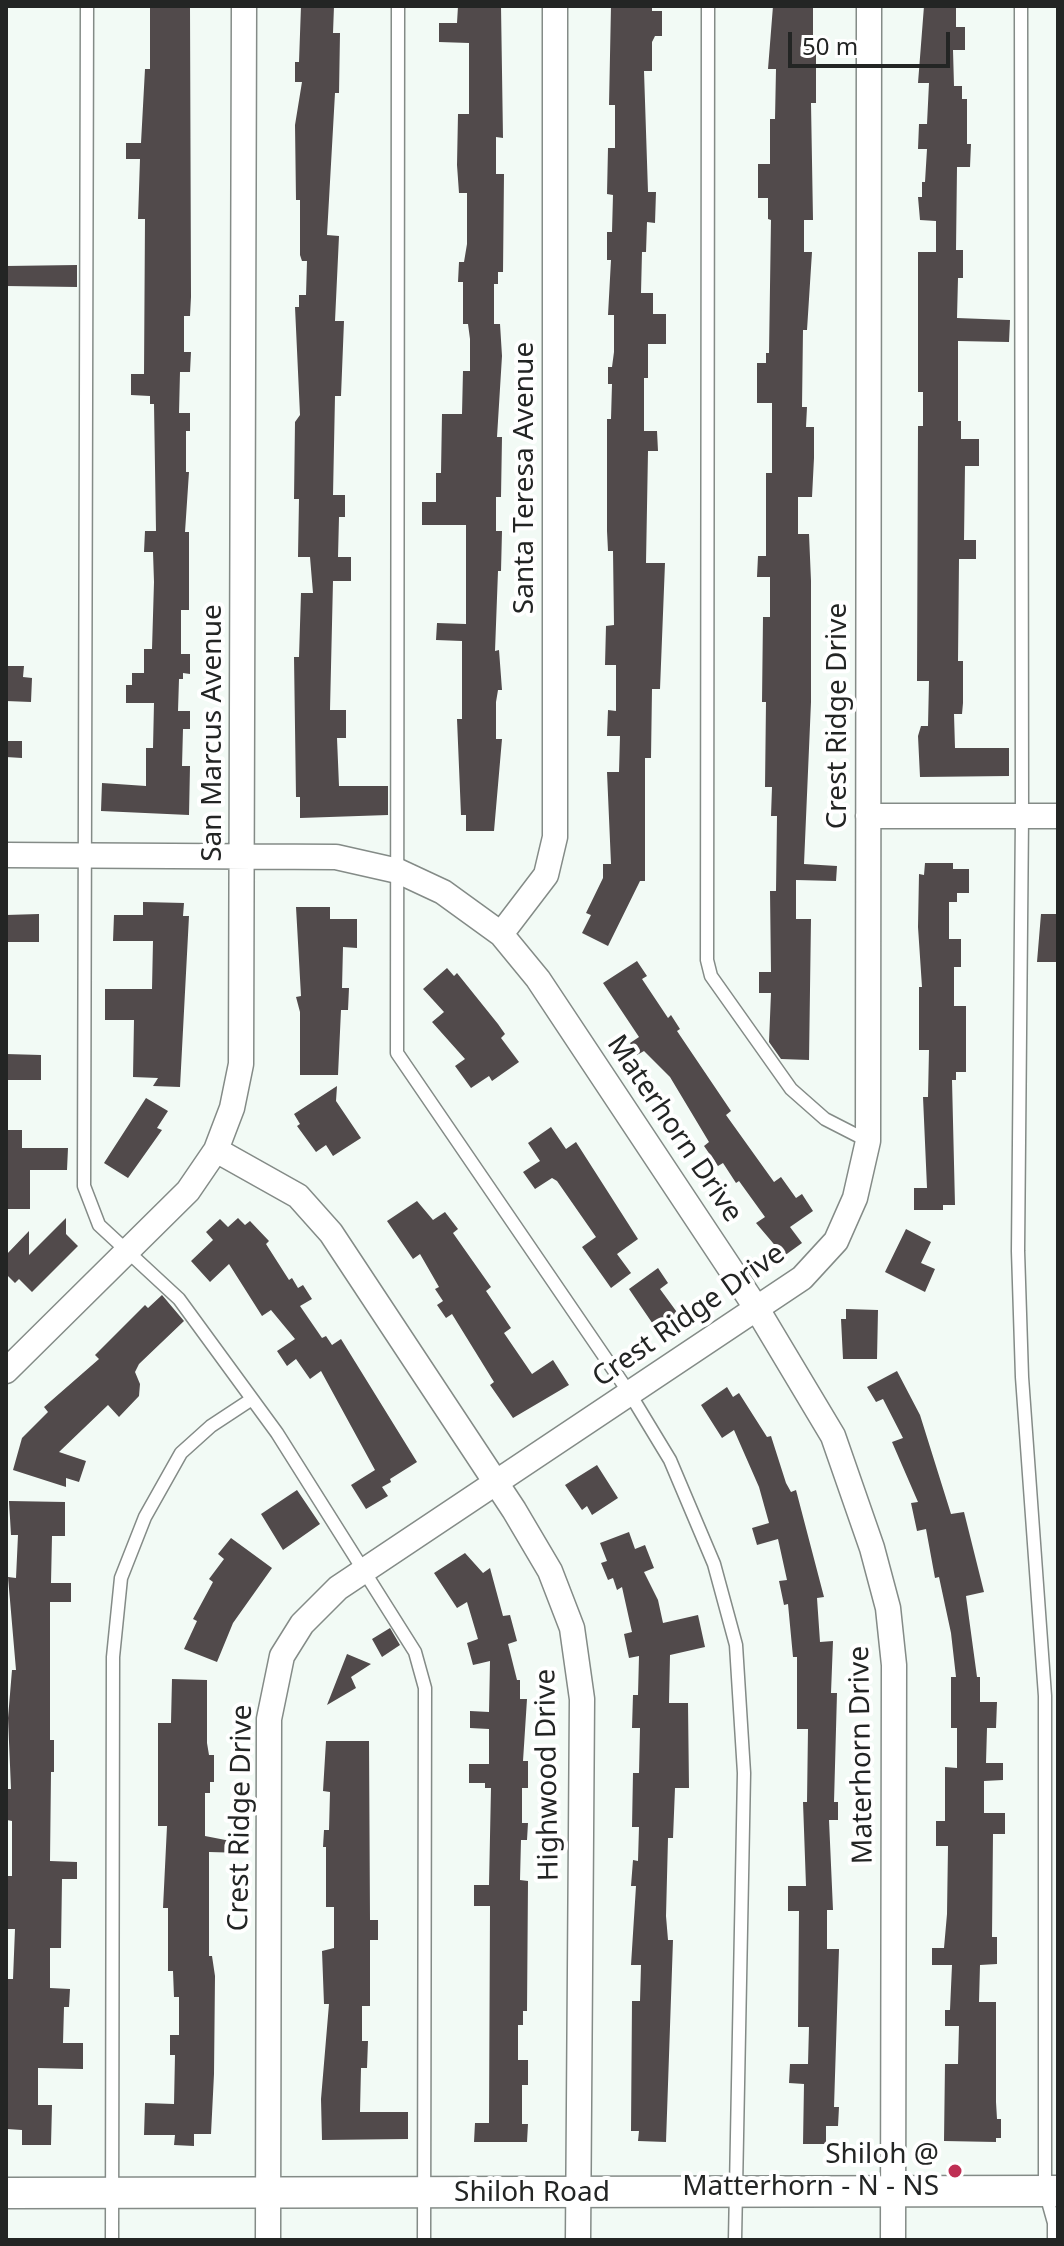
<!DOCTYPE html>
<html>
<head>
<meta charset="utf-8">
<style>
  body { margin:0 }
  #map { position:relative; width:1064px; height:2246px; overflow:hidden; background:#f2faf5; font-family:"Noto Sans",sans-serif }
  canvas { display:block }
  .frame { position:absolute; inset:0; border:8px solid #232524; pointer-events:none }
  .scale { position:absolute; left:788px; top:32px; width:162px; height:36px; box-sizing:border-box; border:4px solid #232524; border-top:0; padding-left:10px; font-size:24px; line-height:28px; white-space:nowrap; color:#232524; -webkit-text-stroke:6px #fff; paint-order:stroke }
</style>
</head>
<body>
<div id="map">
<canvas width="1064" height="2246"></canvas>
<div class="frame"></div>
<div class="scale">50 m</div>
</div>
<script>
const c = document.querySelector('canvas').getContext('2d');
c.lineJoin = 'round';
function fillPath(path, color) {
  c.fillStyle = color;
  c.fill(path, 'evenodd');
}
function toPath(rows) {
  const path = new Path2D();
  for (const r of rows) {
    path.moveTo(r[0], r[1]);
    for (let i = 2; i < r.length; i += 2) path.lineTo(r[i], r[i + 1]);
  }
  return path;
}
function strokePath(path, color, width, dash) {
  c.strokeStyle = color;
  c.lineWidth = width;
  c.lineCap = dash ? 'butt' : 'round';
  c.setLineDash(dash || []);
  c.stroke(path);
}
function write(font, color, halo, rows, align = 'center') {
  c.font = font + ' "Noto Sans",sans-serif';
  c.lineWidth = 8;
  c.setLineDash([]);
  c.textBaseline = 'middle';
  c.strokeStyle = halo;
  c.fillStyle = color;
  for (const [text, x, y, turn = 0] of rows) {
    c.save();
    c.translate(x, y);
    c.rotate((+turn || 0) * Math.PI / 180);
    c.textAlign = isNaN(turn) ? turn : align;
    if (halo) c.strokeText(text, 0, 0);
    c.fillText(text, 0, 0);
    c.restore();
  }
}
const building = toPath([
  [150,6,190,6,191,297,190,316,184,316,184,352,191,352,190,372,180,372,179,413,190,413,190,431,186,431,186,472,189,472,185,532,189,532,189,610,181,610,181,654,190,654,190,674,183,673,183,679,179,679,178,711,190,711,190,729,183,729,182,766,190,766,189,815,101,811,102,783,146,786,146,748,153,748,154,703,126,703,126,685,132,685,132,673,144,673,144,649,152,649,154,582,153,552,144,552,145,531,156,531,154,404,150,404,150,396,131,395,131,374,144,374,145,219,138,219,140,159,126,159,126,143,141,143,145,69,150,69],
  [301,6,334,6,333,33,340,33,339,93,335,93,327,235,339,236,335,321,344,321,341,396,335,396,333,495,345,495,345,517,339,517,338,557,351,557,351,581,333,581,330,710,346,710,346,738,337,738,339,786,388,786,388,815,300,818,300,797,296,797,294,657,299,657,301,593,313,593,310,557,298,557,299,499,294,499,295,422,300,415,295,307,299,307,299,295,306,295,307,261,302,261,300,255,300,200,296,200,295,125,302,82,295,82,295,62,299,62],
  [458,6,501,6,503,138,496,137,496,174,504,174,503,272,498,272,498,284,494,284,494,324,500,324,502,356,497,437,502,437,501,497,496,497,496,531,502,531,501,571,498,571,495,651,499,650,502,690,498,690,496,702,496,739,502,739,494,831,466,831,466,815,461,815,457,719,462,719,462,641,436,640,437,623,466,624,466,525,422,525,422,502,436,502,436,473,441,473,442,414,462,414,463,371,470,371,470,339,468,324,463,324,463,282,458,282,459,262,464,262,467,244,467,193,459,193,457,165,458,114,469,114,469,43,439,42,439,23,457,23],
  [611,6,652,6,652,11,662,11,662,36,655,36,652,42,652,71,644,71,648,192,656,192,655,223,647,222,646,252,642,252,641,293,653,293,653,314,666,314,666,344,648,344,648,378,644,378,644,431,657,431,658,451,648,451,646,563,665,563,660,689,652,689,651,758,645,758,645,881,640,881,608,946,582,933,591,915,586,913,603,878,603,864,611,864,607,772,619,772,620,736,607,736,608,710,616,711,616,665,605,665,606,626,614,625,613,551,608,551,607,531,607,419,611,419,612,384,608,384,608,367,612,367,614,352,614,315,608,315,611,260,607,260,607,232,612,232,613,195,607,194,608,148,615,148,615,105,609,105],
  [773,6,813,6,813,50,816,51,816,103,811,103,813,220,804,220,804,252,812,252,807,330,803,330,802,407,807,407,806,427,814,427,814,458,812,497,798,497,798,534,809,534,811,581,811,702,804,864,837,866,836,881,796,880,796,919,811,919,809,1060,781,1059,769,1042,771,993,759,993,759,972,771,972,770,891,776,891,777,816,771,816,772,787,765,787,766,702,762,702,763,617,770,617,770,577,757,577,758,556,766,556,766,473,772,473,772,403,757,403,757,363,766,363,766,353,769,353,771,220,768,219,768,198,758,198,758,164,770,164,770,119,775,119,776,69,768,69],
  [924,6,956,6,956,27,965,27,965,50,953,50,954,86,962,86,962,99,967,99,967,144,971,144,970,167,957,167,956,250,963,250,963,278,958,278,957,318,1010,320,1009,342,958,341,958,421,961,421,961,439,979,439,979,466,965,466,964,540,976,540,976,559,959,559,958,661,963,661,963,703,962,714,954,714,955,748,1009,748,1009,776,920,777,918,736,921,726,928,726,929,681,917,681,918,426,923,426,923,392,918,392,918,252,936,252,936,221,920,220,918,197,922,197,922,182,925,182,927,149,918,149,919,124,927,124,929,83,918,83],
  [77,265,77,287,6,286,6,266],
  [6,666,24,666,23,677,32,678,31,702,6,701],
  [6,741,22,741,22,758,6,757],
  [925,863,953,863,953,869,969,869,969,893,957,893,957,902,949,902,949,939,961,939,961,967,954,967,954,1006,966,1006,966,1072,956,1072,956,1080,952,1080,955,1205,943,1205,943,1210,914,1210,914,1188,927,1188,923,1097,928,1097,929,1050,919,1050,919,987,922,987,918,927,919,874,924,875],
  [143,902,184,903,183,916,189,916,180,1087,153,1086,158,1078,133,1077,134,1020,105,1020,105,989,152,989,153,941,113,941,114,915,143,915],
  [296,907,330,907,330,919,357,919,357,948,343,947,342,988,349,988,348,1010,341,1010,338,1075,300,1075,300,1012,296,997,301,996],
  [39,914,39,942,6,942,6,915],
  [1041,914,1058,914,1058,962,1037,962],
  [637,961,647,976,642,979,668,1018,671,1015,680,1029,677,1031,731,1111,726,1115,774,1182,781,1177,796,1198,802,1194,813,1211,790,1227,802,1243,784,1256,756,1223,765,1217,739,1181,736,1183,723,1163,718,1166,704,1146,709,1142,670,1077,644,1051,637,1055,630,1043,639,1037,603,983],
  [447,968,454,976,457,973,498,1024,505,1034,501,1038,519,1062,492,1081,489,1076,471,1088,455,1066,465,1059,432,1022,444,1012,423,989],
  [6,1054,41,1055,41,1080,6,1080],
  [337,1086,336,1101,361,1138,333,1156,326,1145,316,1152,297,1126,300,1124,294,1114],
  [146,1098,168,1111,157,1128,162,1130,128,1178,104,1163],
  [551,1127,566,1149,576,1142,638,1239,617,1254,631,1273,611,1288,582,1247,596,1237,557,1181,552,1178,535,1189,523,1172,540,1161,528,1143],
  [6,1130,22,1130,22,1148,68,1148,67,1170,30,1170,30,1209,6,1209],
  [417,1201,433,1220,445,1212,458,1229,453,1233,491,1287,486,1291,511,1328,504,1333,532,1374,553,1360,569,1385,513,1418,490,1385,494,1382,452,1314,446,1318,437,1305,443,1301,435,1289,439,1287,420,1254,413,1259,387,1221],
  [66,1218,66,1234,78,1246,32,1292,19,1279,15,1283,6,1274,6,1255,29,1231,29,1255],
  [238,1218,245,1225,250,1221,269,1241,266,1244,289,1280,292,1278,298,1288,303,1285,312,1299,300,1306,322,1338,326,1336,332,1345,341,1339,417,1462,390,1479,391,1482,382,1487,388,1496,366,1509,351,1485,375,1470,321,1371,310,1379,296,1359,287,1366,277,1351,295,1339,271,1310,262,1316,229,1264,210,1282,191,1261,213,1240,206,1232,220,1219,228,1227],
  [906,1229,931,1242,921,1263,935,1269,925,1292,885,1272],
  [658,1268,668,1283,660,1289,679,1315,657,1330,629,1289],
  [162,1295,184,1321,139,1364,135,1372,140,1384,139,1396,119,1417,108,1405,59,1452,86,1461,79,1482,66,1478,66,1487,13,1470,22,1438,48,1412,44,1407,99,1359,95,1355,145,1305,148,1308],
  [846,1309,878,1310,877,1359,843,1359,841,1319,846,1319],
  [897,1371,920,1415,951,1514,964,1512,984,1592,966,1596,977,1677,980,1677,980,1702,997,1702,996,1728,987,1728,986,1763,1003,1763,1003,1780,984,1781,984,1813,1005,1813,1005,1834,993,1834,992,1937,997,1937,997,1964,980,1965,979,2002,996,2002,996,2102,997,2119,1001,2119,1001,2138,996,2138,996,2142,944,2141,945,2064,958,2064,959,2026,945,2026,945,2010,950,2010,952,1965,932,1965,932,1948,944,1948,947,1914,948,1846,936,1846,936,1821,945,1821,945,1767,957,1768,957,1728,951,1728,951,1677,956,1677,951,1633,939,1577,935,1578,926,1529,917,1531,911,1503,918,1502,892,1442,903,1438,883,1399,876,1402,867,1387],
  [727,1387,733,1397,739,1393,767,1437,771,1436,786,1483,791,1492,796,1490,824,1597,817,1598,820,1642,833,1641,831,1693,837,1693,834,1802,838,1802,838,1820,829,1820,833,1910,827,1910,827,1949,839,1949,834,2107,839,2107,838,2126,826,2126,826,2144,803,2144,804,2084,789,2083,790,2064,808,2064,809,2027,798,2027,799,1911,788,1911,788,1886,806,1886,803,1802,807,1802,808,1729,797,1729,797,1657,793,1657,788,1604,784,1605,779,1581,787,1580,778,1539,757,1545,752,1528,769,1523,759,1487,734,1430,722,1438,701,1405],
  [597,1465,618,1498,592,1515,587,1506,582,1510,565,1485],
  [297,1490,320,1524,283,1550,261,1514],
  [9,1501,65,1502,65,1536,52,1536,51,1583,71,1583,71,1602,50,1602,50,1740,54,1740,54,1772,51,1772,50,1861,77,1862,77,1879,62,1879,61,1948,50,1948,50,1988,70,1989,69,2007,64,2007,63,2043,83,2043,83,2069,38,2068,38,2105,52,2105,51,2145,22,2145,22,2130,7,2129,7,1979,13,1979,15,1929,8,1929,8,1876,12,1876,12,1821,7,1820,8,1789,11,1789,8,1718,12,1670,16,1670,8,1577,16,1578,18,1535,11,1535],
  [629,1532,635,1549,645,1545,654,1568,644,1572,658,1600,663,1623,698,1615,705,1647,670,1655,669,1703,688,1703,689,1788,675,1788,673,1838,668,1838,666,1916,668,1940,673,1940,666,2142,638,2141,639,2131,631,2131,632,2001,640,2001,641,1965,631,1965,636,1886,631,1886,633,1860,638,1861,639,1827,632,1827,633,1773,639,1773,640,1728,632,1728,633,1695,638,1695,639,1656,629,1658,624,1634,632,1632,622,1587,617,1590,613,1578,608,1580,601,1563,607,1561,600,1543],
  [231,1538,272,1568,233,1623,217,1662,184,1649,197,1621,193,1619,213,1582,209,1579,224,1559,218,1554],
  [465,1553,483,1573,490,1568,503,1616,510,1615,517,1641,508,1644,517,1680,520,1680,520,1699,527,1699,523,1761,528,1761,528,1788,522,1788,522,1823,528,1823,527,1840,521,1840,520,1880,528,1881,527,2011,523,2011,523,2025,518,2025,518,2060,528,2060,528,2085,522,2085,522,2124,528,2124,527,2142,474,2142,475,2123,489,2123,490,1906,474,1906,474,1885,489,1885,491,1788,485,1788,485,1783,469,1783,469,1764,489,1764,489,1729,470,1728,470,1711,489,1712,490,1661,473,1665,467,1643,478,1639,467,1602,457,1608,434,1573],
  [390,1628,400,1645,382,1657,372,1639],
  [347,1654,371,1664,351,1677,356,1688,327,1705],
  [172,1679,207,1680,207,1743,209,1755,214,1755,214,1782,210,1782,210,1793,205,1793,205,1836,246,1844,245,1853,209,1852,209,1956,212,1956,215,1976,214,2074,211,2134,194,2134,194,2146,174,2145,175,2135,144,2135,145,2103,174,2104,175,2055,170,2055,170,2035,179,2035,179,1997,174,1997,173,1971,168,1971,168,1908,163,1908,167,1826,158,1826,158,1723,171,1723],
  [326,1741,369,1741,370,1920,378,1920,378,1940,370,1940,370,2006,362,2006,362,2041,368,2041,367,2068,361,2068,360,2112,408,2112,408,2139,322,2140,321,2099,329,2004,324,2004,322,1951,334,1948,334,1907,326,1907,326,1847,323,1847,324,1830,329,1830,330,1792,323,1791]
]);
const service = toPath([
  [87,6,84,1186,99,1225,179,1299,277,1433,415,1652,425,1688,424,2240],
  [398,6,397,1053,630,1394,670,1460,714,1564,736,1645,744,1773,735,2240],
  [708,6,707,960,711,976,791,1089,825,1119,868,1141],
  [1021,6,1022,816,1018,1251,1022,1377,1045,1696,1045,2191,1054,2223,1054,2240],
  [112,2240,113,1657,121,1578,145,1517,181,1453,211,1426,252,1399]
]);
const minor = toPath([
  [868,816,1058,816],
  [6,855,336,857,398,871,443,892,501,934,538,979,757,1309,833,1436,872,1548,888,1608,894,1665,893,2240],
  [501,934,546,875,555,837,555,6],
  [216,1150,298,1196,331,1233,514,1510,550,1571,572,1628,582,1699,578,2240],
  [6,1371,188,1191,216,1150,232,1108,241,1064,244,6],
  [268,2240,269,1719,282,1656,302,1624,338,1588,802,1278,836,1241,855,1198,868,1141,869,6]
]);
const tertiary = toPath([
  [6,2193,1058,2191]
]);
const markers = [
  [955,2171,8,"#bf2f54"]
];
const streetNames = [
  ["Santa Teresa Avenue",525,478,-90],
  ["Crest Ridge Drive",838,716,-90],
  ["San Marcus Avenue",213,733,-90],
  ["Materhorn Drive",674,1129,56],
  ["Crest Ridge Drive",689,1316,-35],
  ["Materhorn Drive",862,1755,-91],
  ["Highwood Drive",548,1775,-91],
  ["Crest Ridge Drive",241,1818,-89],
  ["Shiloh Road",532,2193]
];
const poiNames = [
  ["Shiloh @",939,2155],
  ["Matterhorn - N - NS",939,2187]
];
fillPath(building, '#514a4b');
strokePath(service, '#848b87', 15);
strokePath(minor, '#848b87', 27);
strokePath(tertiary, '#848b87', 33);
strokePath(service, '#fff', 12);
strokePath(minor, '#fff', 24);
strokePath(tertiary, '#fff', 30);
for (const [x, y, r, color] of markers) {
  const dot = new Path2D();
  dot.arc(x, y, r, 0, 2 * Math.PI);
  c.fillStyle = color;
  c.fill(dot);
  strokePath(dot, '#fff', 3);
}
write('28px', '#232524', '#fff', streetNames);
write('28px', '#232524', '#fff', poiNames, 'right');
</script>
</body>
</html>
